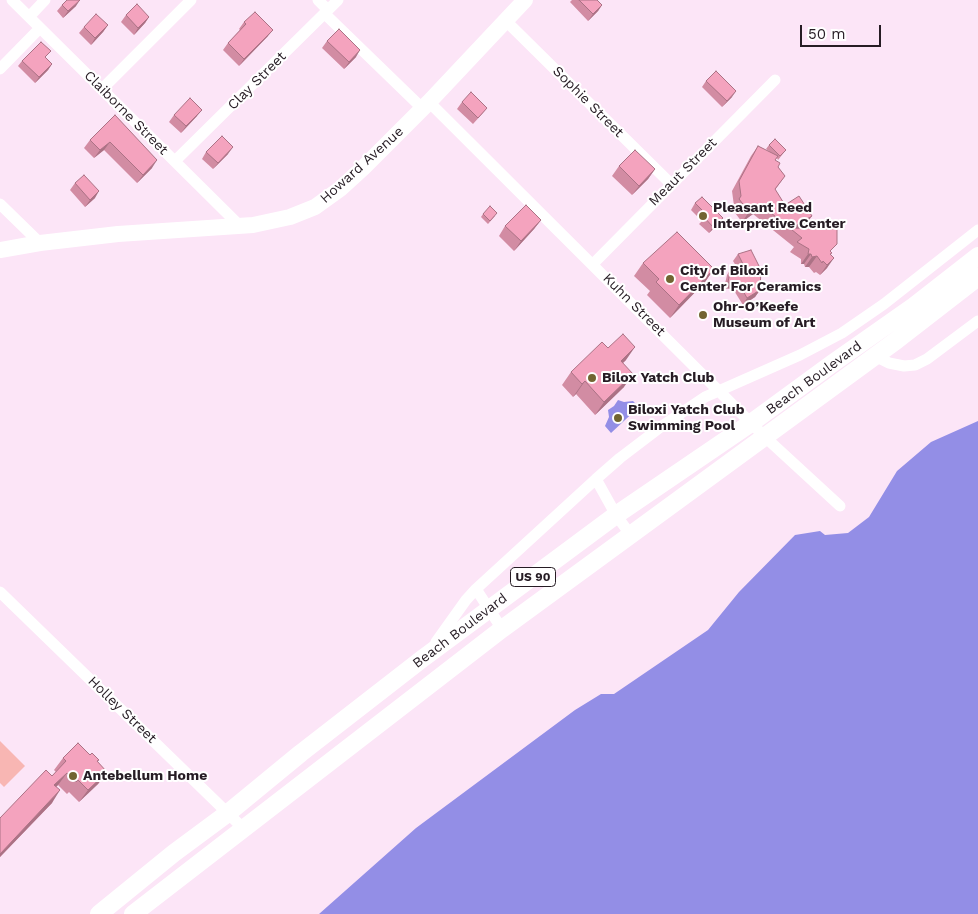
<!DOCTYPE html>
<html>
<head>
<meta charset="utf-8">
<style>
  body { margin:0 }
  #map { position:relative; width:978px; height:914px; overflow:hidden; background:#fce5f7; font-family:"Work Sans",sans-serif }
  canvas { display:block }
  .scale { position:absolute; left:800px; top:25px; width:81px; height:22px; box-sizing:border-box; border:2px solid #261c24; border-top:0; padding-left:6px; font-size:15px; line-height:18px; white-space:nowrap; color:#261c24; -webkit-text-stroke:4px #fff; paint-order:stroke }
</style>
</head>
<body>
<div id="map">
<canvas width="978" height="914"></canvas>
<div class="scale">50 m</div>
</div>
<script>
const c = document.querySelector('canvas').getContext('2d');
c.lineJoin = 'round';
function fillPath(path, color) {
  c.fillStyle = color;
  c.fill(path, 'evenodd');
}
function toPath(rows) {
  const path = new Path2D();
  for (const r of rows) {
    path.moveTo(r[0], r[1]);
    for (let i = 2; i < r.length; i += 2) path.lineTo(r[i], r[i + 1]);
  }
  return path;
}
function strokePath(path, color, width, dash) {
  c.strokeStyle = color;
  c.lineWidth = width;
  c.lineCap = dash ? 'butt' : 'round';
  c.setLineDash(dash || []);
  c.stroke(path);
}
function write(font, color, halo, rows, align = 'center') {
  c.font = font + ' "Work Sans",sans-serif';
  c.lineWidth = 4;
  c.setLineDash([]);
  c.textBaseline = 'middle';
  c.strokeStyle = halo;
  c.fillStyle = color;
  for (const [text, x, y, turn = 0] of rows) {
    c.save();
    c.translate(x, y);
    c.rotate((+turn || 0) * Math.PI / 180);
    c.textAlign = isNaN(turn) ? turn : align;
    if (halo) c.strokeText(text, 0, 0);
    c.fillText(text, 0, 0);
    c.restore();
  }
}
const green = toPath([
  [0,741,25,766,4,787,0,783]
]);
const water = toPath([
  [618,400,624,402,633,401,639,407,611,433,605,426,609,417,608,410,614,406],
  [978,421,978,914,319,914,416,828,575,710,601,694,614,694,708,630,739,592,795,535,820,531,825,535,848,533,869,517,897,471,931,442]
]);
const street = toPath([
  [12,0,239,225],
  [318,0,328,10],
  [325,14,423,109],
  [29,17,45,0],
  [506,21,671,184],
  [0,69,40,28],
  [102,89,191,0],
  [429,102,765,437,840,506],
  [175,161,338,0],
  [0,204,40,243],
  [593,264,775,80],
  [875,356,889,363,904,366,915,365,927,359,978,321],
  [596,479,616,515,630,534],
  [476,589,502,629],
  [0,592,244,829],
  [436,642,466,600,476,589,596,479,620,458,662,426,705,397,800,355,842,333,884,304,978,230]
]);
const secondary = toPath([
  [0,250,40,243,118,234,253,225,290,217,315,207,340,189,363,168,429,102,525,0]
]);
const primary = toPath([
  [99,914,174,853,228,813,301,753,422,659,616,515,751,423,833,363,914,306,978,256],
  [133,914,502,629,897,340,978,277]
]);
const wall = toPath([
  [572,0,597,0,602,5,598,11,588,21,570,2],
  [62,5,76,6,63,18,57,11],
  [126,15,149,17,145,23,134,35,121,22],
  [244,22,268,36,239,66,223,50,228,43,240,30,239,29],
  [108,25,103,32,91,45,79,33,84,27],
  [327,41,356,57,344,69,322,48],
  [45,58,52,64,48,70,35,83,18,66,22,61],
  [706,81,732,97,722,107,702,87],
  [462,102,487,108,482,114,473,124,457,109],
  [115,115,152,168,137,183,104,150,94,158,84,148,90,140],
  [174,115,197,116,181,133,169,122],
  [769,145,786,150,778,160,777,158,775,160,778,167,785,176,775,190,785,205,812,216,804,226,801,229,831,252,827,268,820,275,816,272,814,273,809,267,805,267,804,264,801,264,801,259,790,252,794,247,753,214,742,222,732,209,734,206,732,191,751,156,758,146,770,152,766,149],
  [206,152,228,154,213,169,202,159],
  [619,166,655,169,648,179,632,195,612,176],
  [75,183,95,198,85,207,70,190],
  [695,203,723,218,718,224,709,233,699,224,702,221,691,210],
  [483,214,495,216,488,224,481,217],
  [541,220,534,229,514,251,499,236,505,226],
  [738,254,760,290,755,297,743,305,733,289,724,288,727,275,731,268,738,269,733,261],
  [643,263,714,269,705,282,670,318,647,295,650,291,634,276],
  [608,348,626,360,623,363,624,387,595,415,576,394,573,397,562,385,571,372],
  [90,755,99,760,97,762,107,772,98,784,79,802,69,792,67,794,58,785,56,787,52,803,0,857,0,818,52,776,56,772,54,770,63,758]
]);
const shadedWall = toPath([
  [80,0,76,6,63,18,68,11],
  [602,5,598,11,588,21,593,14],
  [149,17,145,23,134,35,138,28],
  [108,25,103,32,91,45,95,38],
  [273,30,268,36,239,66,244,59],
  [360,50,356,57,344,69,349,62],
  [52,64,48,70,35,83,39,77],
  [736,91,732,97,722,107,727,101],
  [202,110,197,116,181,133,186,126],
  [110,142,104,150,94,158,100,150],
  [233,147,228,154,213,169,218,163],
  [157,160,152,168,137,183,143,175],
  [655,169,648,179,632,195,639,186],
  [99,191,95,198,85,207,90,200],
  [760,204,753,214,742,222,749,212],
  [812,216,804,226,795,232,792,228],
  [723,218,718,224,709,233,713,227],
  [541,220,534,229,514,251,521,241],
  [808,254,811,254,804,264,801,264],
  [817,256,809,267,805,267,812,257],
  [834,258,827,268,820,275,827,265],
  [714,269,705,282,670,318,679,305],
  [728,282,738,282,733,289,724,288],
  [760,290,755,297,743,305,747,298],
  [635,347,626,360,611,374,621,361],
  [633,374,624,387,595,415,604,402],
  [585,381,576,394,573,397,582,384],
  [107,772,98,784,79,802,88,790],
  [67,773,58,785,46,797,54,785],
  [60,790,52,803,0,857,0,854]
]);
const building = toPath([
  [67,0,80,0,68,11,62,5,67,0],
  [579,0,597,0,602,5,593,14,579,0],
  [137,4,149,17,138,28,126,15,137,4],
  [255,12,273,30,244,59,228,43,246,24,244,22,255,12],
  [96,14,108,25,95,38,84,27,96,14],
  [339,29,360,50,349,62,327,41,339,29],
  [41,42,51,51,45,57,52,64,39,77,22,61,41,42],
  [716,71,736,91,727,101,706,81,716,71],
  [471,92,487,108,478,118,462,102,471,92],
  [190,98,202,110,186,126,174,115,190,98],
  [115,115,157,160,143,175,110,142,100,150,90,140,115,115],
  [222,136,233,147,218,163,206,152,222,136],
  [775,139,786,150,780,156,769,145,775,139],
  [758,146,778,156,775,160,780,163,778,167,785,176,775,189,785,205,799,196,812,216,792,228,837,229,837,244,830,251,832,253,830,254,834,258,827,265,823,261,822,263,817,256,812,257,811,254,808,254,809,249,797,242,802,238,760,204,749,212,739,199,741,196,739,181,758,146],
  [635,150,655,169,639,186,619,166,635,150],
  [84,175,99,191,90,200,75,183,84,175],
  [702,197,723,218,713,227,704,217,707,215,695,203,702,197],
  [526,205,541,220,521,241,505,226,526,205],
  [490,206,497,213,490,221,483,214,490,206],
  [677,232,714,269,679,305,656,282,659,279,643,263,677,232],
  [751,250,761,270,760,290,747,298,738,282,728,282,731,268,746,270,738,254,751,250],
  [623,334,635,347,621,361,633,374,604,402,585,381,582,384,571,372,602,342,608,348,623,334],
  [78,743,90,755,92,753,99,760,97,761,107,772,88,790,78,780,76,782,67,773,54,785,60,790,0,854,0,818,46,770,52,776,66,761,63,758,78,743]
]);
const markers = [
  [703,216,5,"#716431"],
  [670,279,5,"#716431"],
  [703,315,5,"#716431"],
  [592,378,5,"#716431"],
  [618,418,5,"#716431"],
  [73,776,5,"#716431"]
];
const shields = [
  [533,577,45]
];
const shieldNames = [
  ["US 90",533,577]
];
const streetNames = [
  ["Clay Street",257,81,-45],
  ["Sophie Street",588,102,45],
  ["Claiborne Street",126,113,45],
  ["Howard Avenue",362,165,-42],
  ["Meaut Street",683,172,-45],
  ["Kuhn Street",634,305,45],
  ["Beach Boulevard",814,378,-36],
  ["Beach Boulevard",460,631,-37],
  ["Holley Street",122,710,44]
];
const poiNames = [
  ["Pleasant Reed",713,208],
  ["Interpretive Center",713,224],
  ["City of Biloxi",680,271],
  ["Center For Ceramics",680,287],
  ["Ohr-O’Keefe",713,307],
  ["Museum of Art",713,323],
  ["Bilox Yatch Club",602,378],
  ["Biloxi Yatch Club",628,410],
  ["Swimming Pool",628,426],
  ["Antebellum Home",83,776]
];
fillPath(green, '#f8b6b3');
fillPath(water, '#938ee6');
strokePath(street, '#fff', 11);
strokePath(secondary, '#fff', 16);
strokePath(primary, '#fff', 18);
fillPath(wall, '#d28ca3');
fillPath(shadedWall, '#ab7285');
fillPath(building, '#f4a3be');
strokePath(building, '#ab7285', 1);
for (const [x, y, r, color] of markers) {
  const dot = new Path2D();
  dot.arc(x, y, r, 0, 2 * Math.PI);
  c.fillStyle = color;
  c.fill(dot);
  strokePath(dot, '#fff', 2);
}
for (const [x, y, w] of shields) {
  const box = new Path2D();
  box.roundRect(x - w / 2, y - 9.5, w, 19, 4);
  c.fillStyle = '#fff';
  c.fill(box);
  strokePath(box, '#261c24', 1);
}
write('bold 12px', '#261c24', null, shieldNames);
write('14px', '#261c24', '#fff', streetNames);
write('bold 14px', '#261c24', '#fff', poiNames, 'left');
</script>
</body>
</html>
